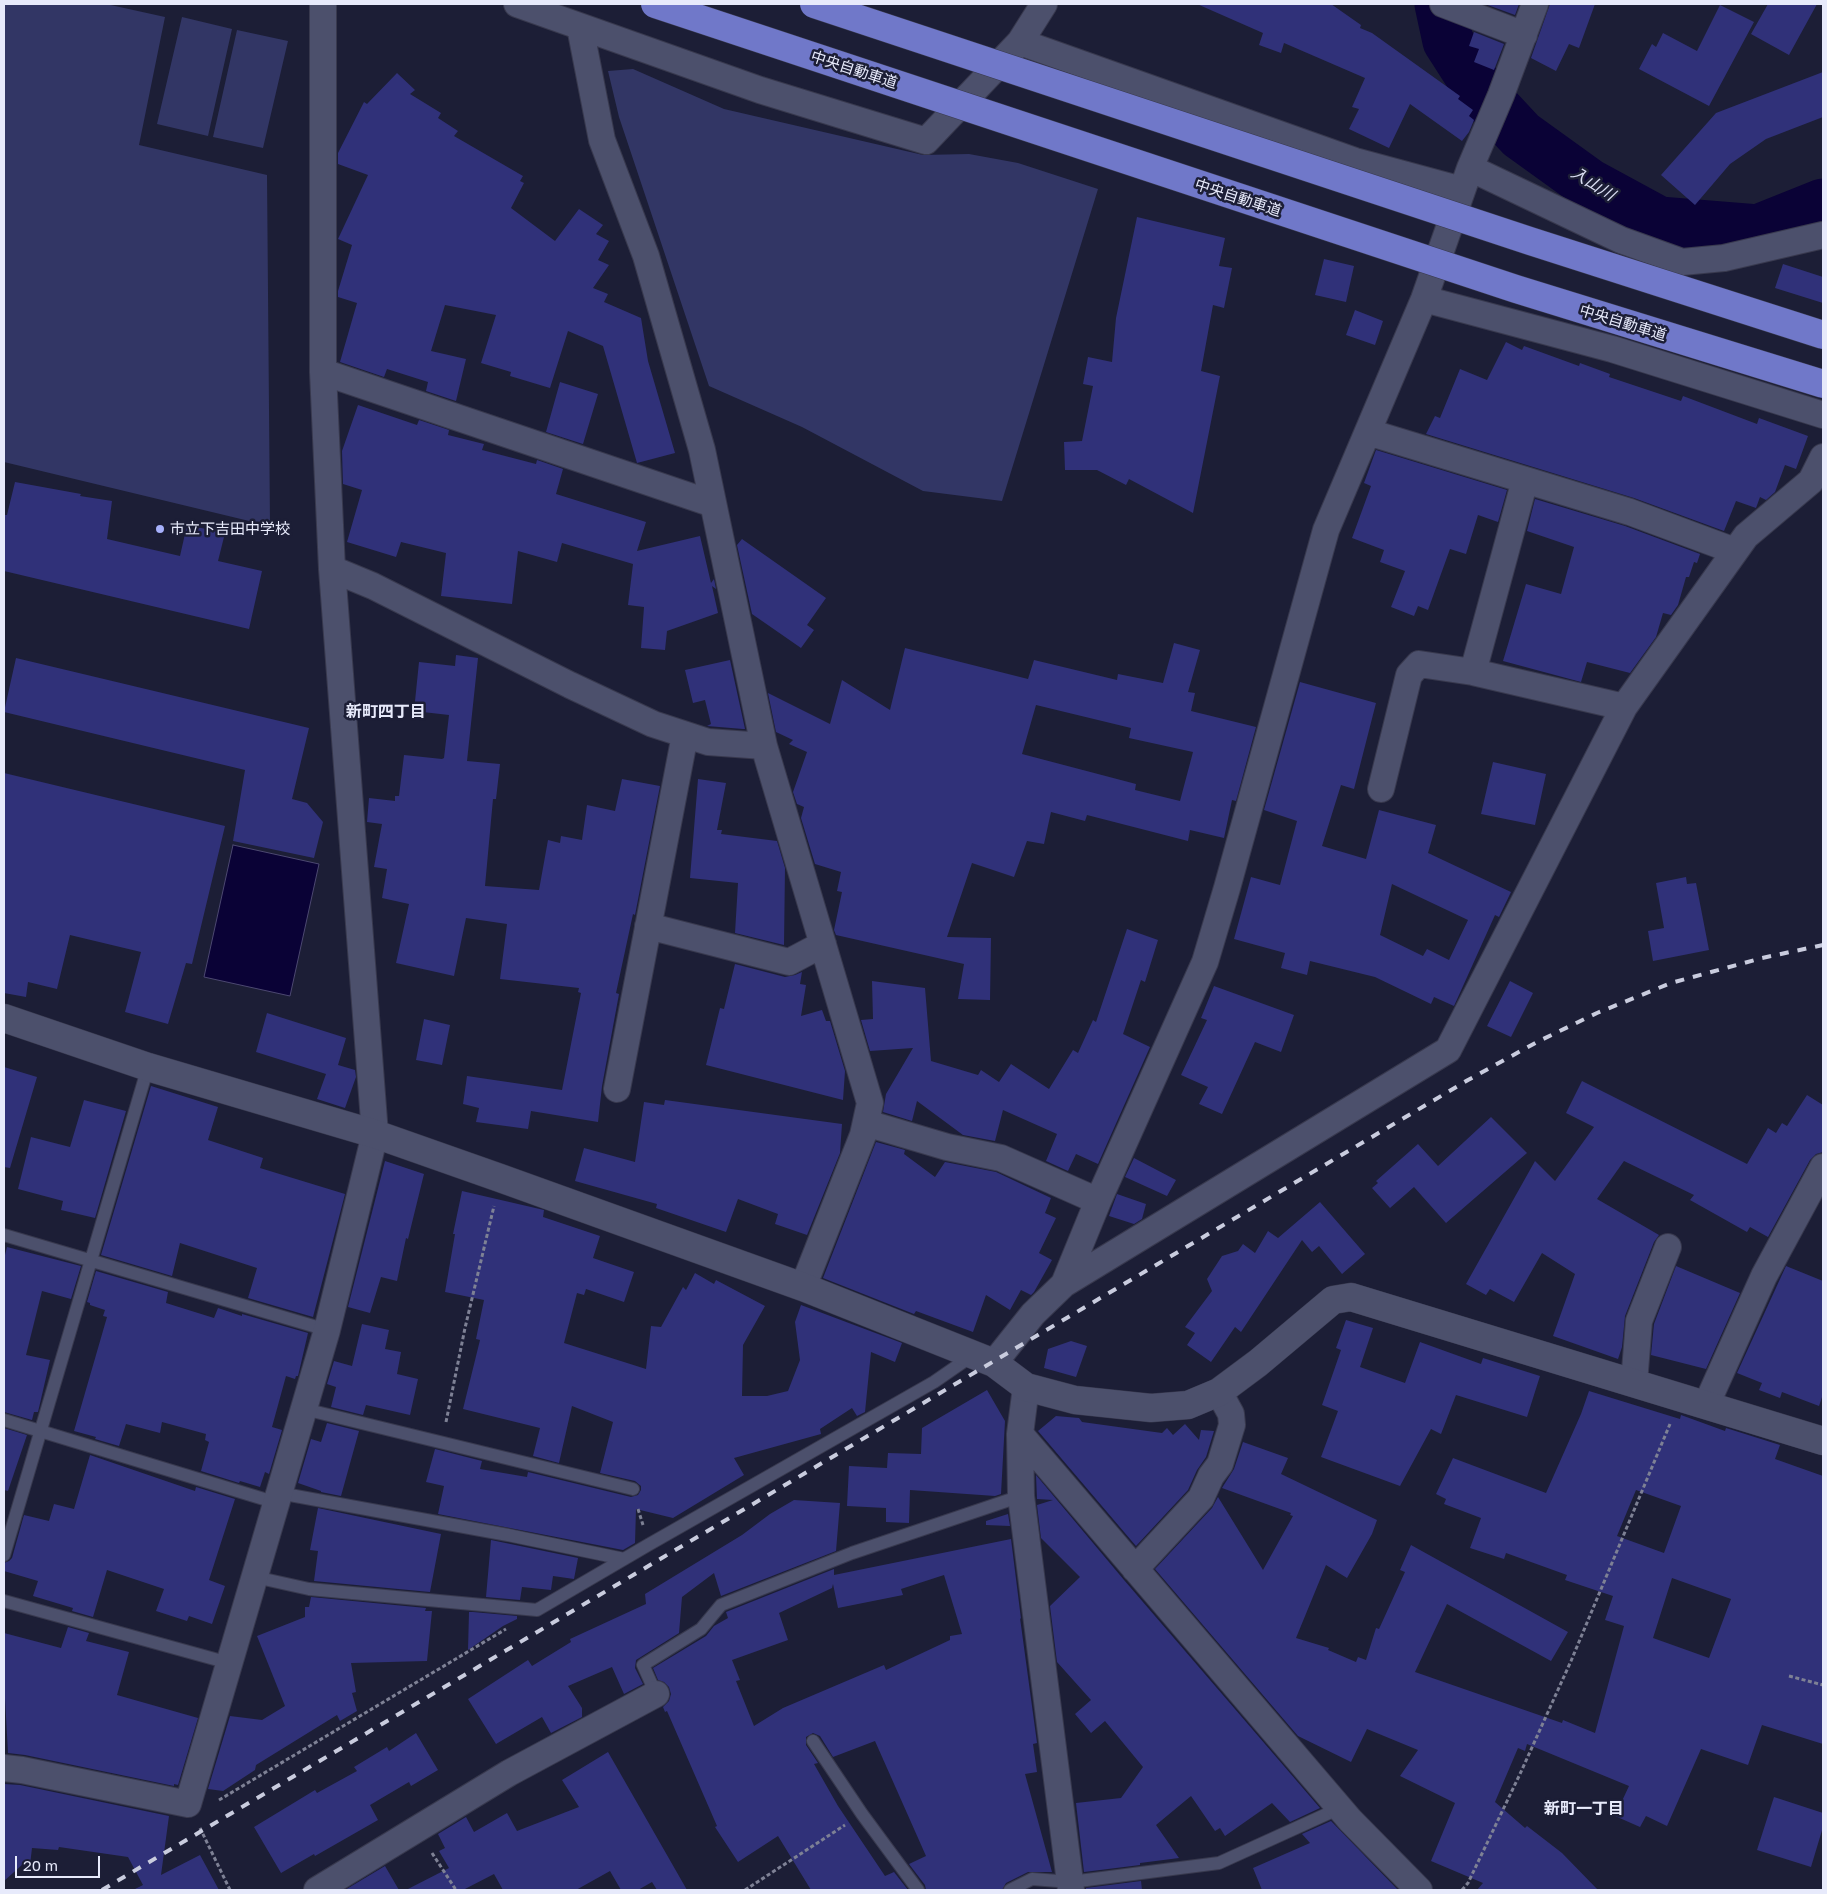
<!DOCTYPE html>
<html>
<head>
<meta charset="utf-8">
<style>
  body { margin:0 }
  #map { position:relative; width:1827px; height:1894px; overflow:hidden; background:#1c1e36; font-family:"Golos Text",sans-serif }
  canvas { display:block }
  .frame { position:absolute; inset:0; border:5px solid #e7eafb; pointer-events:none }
  .scale { position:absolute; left:15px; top:1856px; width:85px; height:22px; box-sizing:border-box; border:2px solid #e7eafb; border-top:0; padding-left:6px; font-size:15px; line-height:18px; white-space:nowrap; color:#e7eafb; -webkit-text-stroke:4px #1c1e36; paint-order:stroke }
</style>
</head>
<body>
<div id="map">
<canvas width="1827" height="1894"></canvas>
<div class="frame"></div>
<div class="scale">20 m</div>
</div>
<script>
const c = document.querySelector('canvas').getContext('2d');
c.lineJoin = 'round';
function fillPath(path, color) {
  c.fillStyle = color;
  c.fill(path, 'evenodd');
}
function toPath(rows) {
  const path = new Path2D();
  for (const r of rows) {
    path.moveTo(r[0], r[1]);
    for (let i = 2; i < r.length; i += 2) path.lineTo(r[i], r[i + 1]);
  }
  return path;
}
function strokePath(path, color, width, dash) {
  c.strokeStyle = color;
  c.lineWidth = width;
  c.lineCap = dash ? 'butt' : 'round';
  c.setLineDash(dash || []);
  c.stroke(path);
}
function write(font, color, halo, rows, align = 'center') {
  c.font = font + ' "Golos Text","Noto Sans JP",sans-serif';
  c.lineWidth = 5;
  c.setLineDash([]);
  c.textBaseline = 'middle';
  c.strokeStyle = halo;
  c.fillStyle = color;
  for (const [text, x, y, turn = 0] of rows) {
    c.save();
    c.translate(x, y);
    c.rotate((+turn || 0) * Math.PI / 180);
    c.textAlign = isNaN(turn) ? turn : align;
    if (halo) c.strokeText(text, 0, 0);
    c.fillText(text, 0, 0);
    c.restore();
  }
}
const green = toPath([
  [4,4,106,4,165,17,139,145,267,175,270,526,4,462],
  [182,17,232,29,208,136,157,124],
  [237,30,288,41,263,148,213,137],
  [633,69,724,109,923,155,969,154,1018,163,1098,189,1002,501,923,491,802,427,709,386,619,117,608,71]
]);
const water = toPath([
  [233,845,319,864,290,996,204,977,233,845]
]);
const river = toPath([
  [1440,4,1448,41,1480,91,1521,135,1589,184,1659,222,1758,230,1823,204]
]);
const building = toPath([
  [1197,4,1331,4,1361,25,1360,28,1372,33,1460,96,1458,99,1473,110,1469,116,1474,120,1469,132,1462,141,1410,104,1389,148,1349,129,1359,109,1352,107,1365,78,1284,43,1281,53,1259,45,1263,33],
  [1485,4,1519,4,1515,15],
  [1550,4,1595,4,1579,48,1569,44,1556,71,1531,58],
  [1768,4,1817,4,1789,55,1751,34],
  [1720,5,1754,22,1709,106,1639,69,1652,44,1656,47,1663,33,1697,51],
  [1474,32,1504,44,1494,70,1474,62,1479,49,1469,46],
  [1823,72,1823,117,1766,139,1730,164,1695,205,1661,175,1716,113],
  [397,73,415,90,410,94,441,113,438,118,458,131,454,136,523,176,520,181,524,183,511,208,555,241,579,209,603,225,596,234,609,241,598,260,609,265,593,288,608,294,604,302,641,318,648,361,675,453,637,463,603,346,568,331,550,388,510,376,511,372,481,363,496,315,445,305,431,351,466,359,456,401,426,391,428,382,387,369,384,377,340,362,357,303,338,297,338,291,352,245,338,239,368,175,338,164,338,153,364,102,367,104],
  [1137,217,1225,238,1219,266,1232,268,1224,308,1213,305,1201,371,1220,376,1193,513,1129,479,1126,485,1097,470,1065,470,1064,442,1082,441,1093,386,1083,384,1088,357,1112,362,1116,318],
  [1324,259,1354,266,1346,302,1315,295],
  [1783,264,1823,277,1823,303,1775,288],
  [1355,310,1383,321,1375,345,1346,335],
  [1506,342,1522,350,1524,346,1579,366,1580,363,1610,374,1609,377,1681,401,1683,396,1757,424,1759,418,1808,436,1796,469,1785,465,1775,492,1766,500,1760,497,1756,508,1736,501,1724,531,1634,498,1426,434,1435,416,1440,418,1460,369,1487,380],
  [560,382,598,394,583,444,546,432],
  [358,405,417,425,419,420,449,430,448,435,484,444,482,450,536,464,537,460,563,469,556,494,646,522,637,551,700,536,711,583,714,579,716,589,712,586,718,613,667,631,665,650,641,648,644,607,628,605,633,564,562,543,557,562,518,551,512,604,441,596,446,553,401,542,396,557,347,542,362,490,343,484,342,451],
  [1376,450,1507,490,1498,522,1478,515,1466,554,1450,549,1428,610,1418,606,1414,616,1391,607,1405,571,1380,562,1384,550,1352,538,1371,486,1364,483],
  [15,482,81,494,80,496,112,501,107,539,180,556,187,525,225,533,218,561,262,571,249,629,4,571,4,515,7,515],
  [1535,499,1625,526,1700,554,1697,563,1694,562,1689,577,1686,577,1678,605,1671,615,1663,613,1656,637,1630,673,1587,662,1581,682,1503,661,1526,584,1561,594,1574,547,1527,531],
  [742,539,826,598,807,625,814,630,801,648,752,614,737,545],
  [1174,643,1200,650,1188,692,1195,693,1191,711,1256,727,1236,801,1232,800,1224,838,1190,830,1188,841,1087,815,1085,821,1051,812,1044,844,1027,841,1014,877,972,863,947,937,991,938,990,1000,958,999,964,964,836,935,834,930,842,892,837,891,841,872,815,864,801,818,804,807,797,804,793,792,807,752,789,744,793,740,776,732,768,693,830,724,842,680,890,710,905,648,1028,679,1034,660,1117,680,1118,674,1163,683],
  [1036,705,1131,728,1129,738,1193,752,1180,801,1135,790,1136,784,1022,754],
  [456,655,478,658,467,761,500,764,496,799,493,799,485,886,539,890,548,840,560,843,561,836,582,840,587,805,615,811,622,779,660,786,635,915,633,914,616,993,619,994,602,1086,598,1122,531,1111,528,1129,476,1122,479,1108,463,1104,467,1076,562,1090,581,993,578,992,579,988,500,979,507,924,466,918,454,976,396,963,409,904,382,898,387,869,374,867,382,824,367,822,369,798,395,801,395,796,399,796,404,755,442,759,444,758,449,715,414,711,419,662,455,666],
  [16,658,309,728,292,799,307,803,323,822,314,858,233,841,245,770,4,712],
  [730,660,745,729,743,729,707,726,711,724,705,700,693,703,685,670],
  [1300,682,1376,703,1354,789,1341,785,1322,846,1366,859,1379,810,1436,825,1428,853,1511,892,1499,917,1495,915,1454,1006,1434,997,1431,1004,1375,977,1310,961,1307,975,1281,968,1285,953,1234,939,1251,877,1280,885,1297,821,1264,810],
  [1392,884,1468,920,1449,960,1427,949,1423,956,1380,935],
  [1493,762,1546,774,1535,825,1481,814],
  [4,773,225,826,192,964,186,963,168,1024,125,1012,141,952,70,935,57,989,28,982,26,997,4,993],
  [698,779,726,783,717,830,722,830,721,834,777,841,785,868,784,945,735,933,738,883,690,878],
  [1686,877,1687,884,1696,883,1709,950,1653,961,1648,931,1664,928,1656,883],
  [1127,929,1158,940,1145,982,1141,980,1123,1034,1150,1047,1098,1164,1076,1154,1068,1171,1046,1161,1057,1134,1003,1110,995,1141,963,1135,917,1101,912,1121,883,1112,886,1094,913,1048,870,1051,861,1020,873,1019,872,981,925,988,931,1061,978,1075,981,1070,999,1082,1011,1064,1049,1089,1073,1050,1078,1053,1093,1020,1096,1022],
  [735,964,785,977,795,975,802,972,800,984,806,985,801,1016,822,1010,826,1021,830,1021,845,1071,843,1100,706,1065,720,1008,724,1009],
  [1510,981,1533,993,1511,1037,1487,1026],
  [1214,986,1294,1015,1281,1052,1255,1042,1222,1114,1199,1104,1208,1087,1181,1075,1207,1020,1201,1018],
  [267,1013,346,1038,338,1065,355,1070,356,1077,345,1108,317,1099,326,1074,256,1052],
  [424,1019,450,1025,442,1065,416,1060],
  [4,1067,37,1077,10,1168,4,1167],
  [1582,1081,1747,1164,1768,1128,1776,1133,1782,1123,1787,1126,1807,1095,1823,1105,1823,1152,1816,1154,1810,1160,1768,1237,1750,1227,1747,1232,1690,1200,1694,1195,1624,1161,1597,1199,1659,1235,1654,1242,1625,1316,1622,1347,1618,1359,1553,1336,1575,1274,1542,1253,1514,1302,1490,1289,1486,1295,1466,1284,1535,1161,1555,1181,1594,1127,1566,1113],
  [151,1086,218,1107,208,1140,263,1158,260,1168,345,1194,313,1317,248,1298,257,1268,180,1243,172,1276,101,1255],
  [84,1100,126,1111,95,1218,61,1210,63,1201,18,1189,31,1137,70,1147],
  [665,1100,842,1124,840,1153,807,1235,775,1224,778,1214,738,1199,726,1232,656,1208,657,1204,575,1181,584,1148,635,1162,644,1102,664,1105],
  [1491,1117,1527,1153,1446,1223,1414,1187,1390,1208,1372,1188,1378,1183,1376,1181,1418,1144,1438,1166],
  [876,1142,905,1150,904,1154,935,1177,945,1162,996,1172,1051,1198,1045,1213,1056,1218,1039,1253,1052,1260,1034,1292,1031,1295,1021,1290,1010,1310,986,1295,973,1332,916,1311,914,1314,823,1278],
  [1134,1158,1176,1180,1167,1196,1125,1177],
  [385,1161,424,1174,408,1239,406,1238,397,1281,381,1277,370,1313,348,1307],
  [462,1191,544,1210,543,1217,600,1236,593,1258,634,1272,624,1302,586,1289,584,1295,577,1293,564,1343,646,1369,651,1326,661,1327,683,1287,686,1290,695,1273,714,1284,716,1280,765,1306,743,1345,742,1396,767,1396,788,1391,800,1360,795,1322,801,1305,902,1343,895,1362,871,1352,865,1412,857,1416,852,1408,820,1429,821,1434,734,1458,744,1475,673,1518,636,1509,635,1543,623,1550,438,1514,444,1486,426,1482,435,1449,482,1461,480,1469,527,1477,528,1472,631,1497,638,1495,641,1490,641,1486,635,1481,600,1473,613,1422,572,1406,559,1463,533,1456,540,1428,463,1409,480,1340,476,1339,484,1300,445,1292,455,1234,453,1234],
  [1117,1194,1146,1204,1142,1219,1134,1224,1109,1216],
  [1320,1202,1365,1254,1342,1274,1319,1246,1312,1252,1302,1240,1241,1332,1235,1327,1211,1362,1187,1345,1195,1333,1185,1327,1212,1291,1207,1279,1222,1256,1238,1251,1243,1244,1255,1253,1268,1231,1278,1238],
  [7,1247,81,1266,71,1299,42,1291,26,1355,50,1360,38,1412,34,1412,32,1420,4,1412,4,1259],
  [1676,1266,1740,1293,1706,1369,1651,1355,1654,1324],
  [1786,1266,1823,1281,1823,1394,1819,1406,1782,1392,1780,1398,1759,1390,1762,1383,1737,1373],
  [96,1271,168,1292,166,1303,214,1318,218,1308,242,1316,242,1314,308,1333,298,1376,296,1376,295,1379,286,1376,272,1427,282,1430,269,1474,265,1472,260,1487,240,1481,239,1483,201,1471,209,1442,205,1440,206,1434,162,1422,160,1433,126,1424,119,1446,95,1439,96,1437,74,1431,107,1317,103,1316,105,1310,90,1305,90,1303,87,1302],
  [1346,1320,1373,1328,1360,1367,1405,1383,1420,1342,1481,1364,1483,1358,1540,1376,1527,1417,1456,1395,1441,1434,1431,1429,1400,1486,1321,1457,1338,1411,1322,1405,1341,1350,1336,1348],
  [362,1324,389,1330,385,1349,401,1352,397,1374,418,1379,410,1415,366,1405,363,1415,331,1407,336,1387,327,1384,334,1361,352,1366],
  [1071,1341,1087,1346,1076,1377,1044,1368,1048,1349],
  [987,1390,1005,1421,1001,1494,995,1496,910,1490,909,1523,886,1522,886,1508,847,1506,849,1466,887,1468,888,1453,921,1454,922,1428],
  [1589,1391,1680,1419,1681,1415,1725,1431,1726,1428,1780,1445,1775,1459,1823,1476,1823,1744,1762,1725,1748,1765,1701,1749,1667,1826,1646,1816,1640,1827,1615,1816,1629,1786,1527,1744,1525,1751,1518,1748,1495,1802,1525,1828,1527,1826,1562,1853,1598,1890,1477,1890,1483,1883,1431,1861,1455,1803,1400,1776,1418,1750,1367,1729,1351,1762,1298,1736,1155,1569,1212,1508,1218,1497,1263,1570,1293,1516,1290,1515,1291,1513,1222,1488,1234,1469,1243,1442,1288,1458,1281,1474,1377,1520,1372,1534,1347,1578,1326,1565,1296,1638,1329,1648,1328,1650,1356,1662,1358,1657,1366,1660,1376,1628,1379,1629,1405,1572,1400,1570,1411,1545,1568,1632,1551,1661,1447,1604,1415,1672,1562,1723,1563,1720,1595,1733,1624,1626,1605,1620,1613,1596,1565,1580,1567,1575,1506,1553,1504,1559,1470,1548,1481,1518,1444,1504,1446,1499,1436,1494,1453,1458,1546,1493,1581,1414],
  [1636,1490,1681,1506,1664,1553,1617,1536],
  [1672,1578,1731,1599,1709,1658,1653,1638],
  [1056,1416,1079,1418,1082,1422,1162,1433,1167,1428,1173,1435,1185,1424,1199,1440,1201,1430,1214,1431,1206,1457,1197,1470,1188,1490,1136,1546,1038,1431],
  [327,1423,359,1431,341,1496,321,1492,321,1491,298,1483,311,1439,321,1442],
  [4,1428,27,1435,8,1491,4,1490],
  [90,1455,195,1491,196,1487,235,1499,209,1580,225,1586,212,1624,189,1616,187,1621,156,1611,164,1589,107,1570,93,1617,72,1611,73,1608,33,1596,38,1581,4,1571,4,1563,9,1561,12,1558,24,1515,49,1521,54,1504,74,1509],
  [1036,1475,1124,1580,1320,1808,1290,1822,1272,1803,1225,1836,1220,1828,1215,1831,1191,1796,1156,1825,1179,1858,1140,1863,1140,1865,1084,1872,1076,1803,1121,1798,1143,1767,1105,1721,1091,1733,1075,1714,1091,1700,1057,1662,1050,1606,1080,1577,1041,1538,1037,1505,1053,1500,1037,1499],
  [794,1500,840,1503,836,1551,721,1596,714,1573,682,1597,679,1633,636,1660,635,1668,643,1684,624,1694,612,1667,568,1686,582,1708,582,1717,551,1733,542,1717,496,1744,468,1699,528,1660,532,1666,571,1642,570,1639,646,1604,645,1594,742,1535,770,1514],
  [318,1508,441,1534,430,1592,314,1581,318,1551,310,1550],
  [1008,1514,1010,1526,986,1525,986,1521],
  [1011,1539,1021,1619,1020,1618,1037,1743,1033,1744,1037,1772,1025,1774,1052,1872,1028,1872,1006,1883,1002,1890,926,1890,925,1885,909,1864,926,1856,875,1741,833,1757,820,1736,813,1733,806,1737,806,1745,818,1763,814,1764,838,1806,885,1876,894,1872,908,1890,811,1890,778,1836,738,1862,715,1827,717,1826,667,1711,665,1712,663,1707,669,1701,671,1694,669,1687,664,1682,658,1680,653,1668,706,1636,714,1626,728,1618,726,1612,834,1569,834,1575],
  [944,1575,962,1634,950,1636,950,1640,886,1670,884,1665,783,1708,754,1726,736,1681,740,1680,732,1660,788,1640,779,1613,832,1588,833,1584,838,1608,903,1595,901,1589],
  [491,1540,578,1558,574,1579,553,1576,551,1590,522,1587,520,1600,486,1597],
  [311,1597,426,1608,425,1611,432,1611,427,1661,351,1663,356,1692,352,1693,357,1711,340,1721,337,1715,256,1765,255,1770,223,1791,208,1789,230,1716,262,1720,285,1706,257,1636,305,1617,305,1607,309,1607],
  [469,1612,473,1612,517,1616,517,1619,503,1626,468,1650],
  [68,1627,89,1633,86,1641,129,1652,117,1695,198,1718,178,1785,174,1784,174,1786,25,1755,8,1753,4,1680,4,1633,61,1648],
  [416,1733,438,1770,411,1786,409,1782,370,1805,378,1820,315,1856,314,1854,281,1873,254,1827,315,1790,317,1793,357,1771,354,1767,387,1747,389,1751],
  [608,1752,687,1890,657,1890,652,1882,638,1890,621,1890,610,1871,576,1890,503,1890,494,1874,463,1890,406,1890,449,1868,439,1851,445,1848,438,1834,466,1817,474,1832,507,1813,517,1831,579,1807,562,1780],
  [4,1784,20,1785,169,1816,161,1875,200,1855,219,1890,133,1890,143,1885,128,1857,59,1847,58,1850,32,1848,30,1865,23,1864,4,1881],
  [1774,1797,1823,1813,1823,1827,1811,1867,1757,1850],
  [1331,1821,1398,1890,1262,1890,1253,1868,1310,1843,1302,1834],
  [385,1866,399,1890,345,1890],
  [1141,1881,1142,1890,1086,1890,1086,1888]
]);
const path = toPath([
  [446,1422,465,1328,494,1206],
  [638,1509,643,1525],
  [1789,1676,1823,1685],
  [219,1800,506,1629],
  [200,1828,230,1890],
  [432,1853,456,1890],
  [745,1890,845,1825],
  [1462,1890,1468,1883,1520,1774,1571,1661,1670,1424]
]);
const service = toPath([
  [4,1235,327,1330],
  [304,1409,633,1489],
  [4,1420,277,1503],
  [279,1493,508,1535,624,1559],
  [4,1555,148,1067],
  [255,1577,309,1589,537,1610,648,1545,934,1382,973,1355],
  [4,1601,229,1663],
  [656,1694,643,1665,701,1629,721,1605,852,1553,1021,1496],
  [813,1741,862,1814,918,1890],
  [1010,1890,1032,1879,1071,1882,1219,1863,1340,1808]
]);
const minor = toPath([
  [517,4,760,90,926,141,1020,42,1355,161,1462,190],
  [1443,4,1524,35],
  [580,27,602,140,646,256,702,450,764,746,870,1103,863,1135,803,1287],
  [1020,42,1044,4],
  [1470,168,1621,240,1682,262,1724,258,1823,235],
  [1424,299,1612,349,1823,415],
  [323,372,713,504],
  [1368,432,1630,512,1735,551],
  [332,569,373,586,570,685,653,724,708,742,764,746],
  [1473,672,1525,480],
  [1381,789,1409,675,1419,664,1473,672,1624,707],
  [648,926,789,962,823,944],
  [617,1089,685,735],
  [866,1123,947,1147,1001,1158,1098,1201],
  [1064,1284,1098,1201,1205,962,1227,888,1326,530,1424,299,1470,168,1501,95,1535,4],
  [994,1363,1033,1314,1064,1284,1448,1050,1624,707,1746,536,1811,481,1823,457],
  [1634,1383,1639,1321,1668,1247],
  [1026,1387,1020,1434,1021,1496,1071,1890],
  [1709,1406,1712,1392,1764,1276,1823,1167],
  [1020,1434,1350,1820,1419,1890],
  [1135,1569,1201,1498,1211,1476,1220,1464,1232,1425,1231,1414,1219,1392],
  [4,1768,22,1770,188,1804,327,1330,375,1134,332,569,323,372,323,4],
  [317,1890,509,1773,656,1694]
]);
const tertiary = toPath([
  [4,1018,148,1067,375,1134,500,1178,803,1287,994,1363,1026,1387,1075,1400,1151,1408,1188,1405,1219,1392,1258,1363,1333,1300,1351,1297,1823,1441]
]);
const rail = toPath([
  [102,1890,1468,1080,1537,1042,1597,1013,1671,983,1762,958,1823,945]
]);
const motorwayBridge = toPath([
  [655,4,1516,289,1823,384],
  [814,4,1530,241,1823,335]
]);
const markers = [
  [160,529,5,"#a7b1fc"]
];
const streetNames = [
  ["中央自動車道",854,70,18],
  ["中央自動車道",1238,198,18],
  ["中央自動車道",1623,323,17]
];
const poiNames = [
  ["市立下吉田中学校",170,529]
];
const waterNames = [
  ["入山川",1593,184,32]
];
const neighbourhoodNames = [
  ["新町四丁目",386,712],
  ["新町一丁目",1584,1809]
];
fillPath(green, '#323665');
fillPath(water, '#0a0236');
strokePath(water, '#4c4871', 1);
strokePath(river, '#0a0236', 51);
fillPath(building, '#303179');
strokePath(service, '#38394e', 14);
strokePath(minor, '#38394e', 28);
strokePath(tertiary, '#38394e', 29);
strokePath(path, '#7e8195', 3, [4, 2.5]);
strokePath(service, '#4c506c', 12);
strokePath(minor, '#4c506c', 26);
strokePath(tertiary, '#4c506c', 28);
strokePath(rail, '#c9ccde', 4, [9, 9]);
strokePath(motorwayBridge, '#38394e', 29, []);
strokePath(motorwayBridge, '#7078c9', 28);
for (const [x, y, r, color] of markers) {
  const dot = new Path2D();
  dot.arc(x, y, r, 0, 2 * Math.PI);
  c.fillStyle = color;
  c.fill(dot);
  strokePath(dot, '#1c1e36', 2);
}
write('15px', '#e7eafb', '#1c1e36', streetNames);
write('15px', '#e7eafb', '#1c1e36', poiNames, 'left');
write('italic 16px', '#dce0f5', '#1c1e36', waterNames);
write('bold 16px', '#e7eafb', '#1c1e36', neighbourhoodNames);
</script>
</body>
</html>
